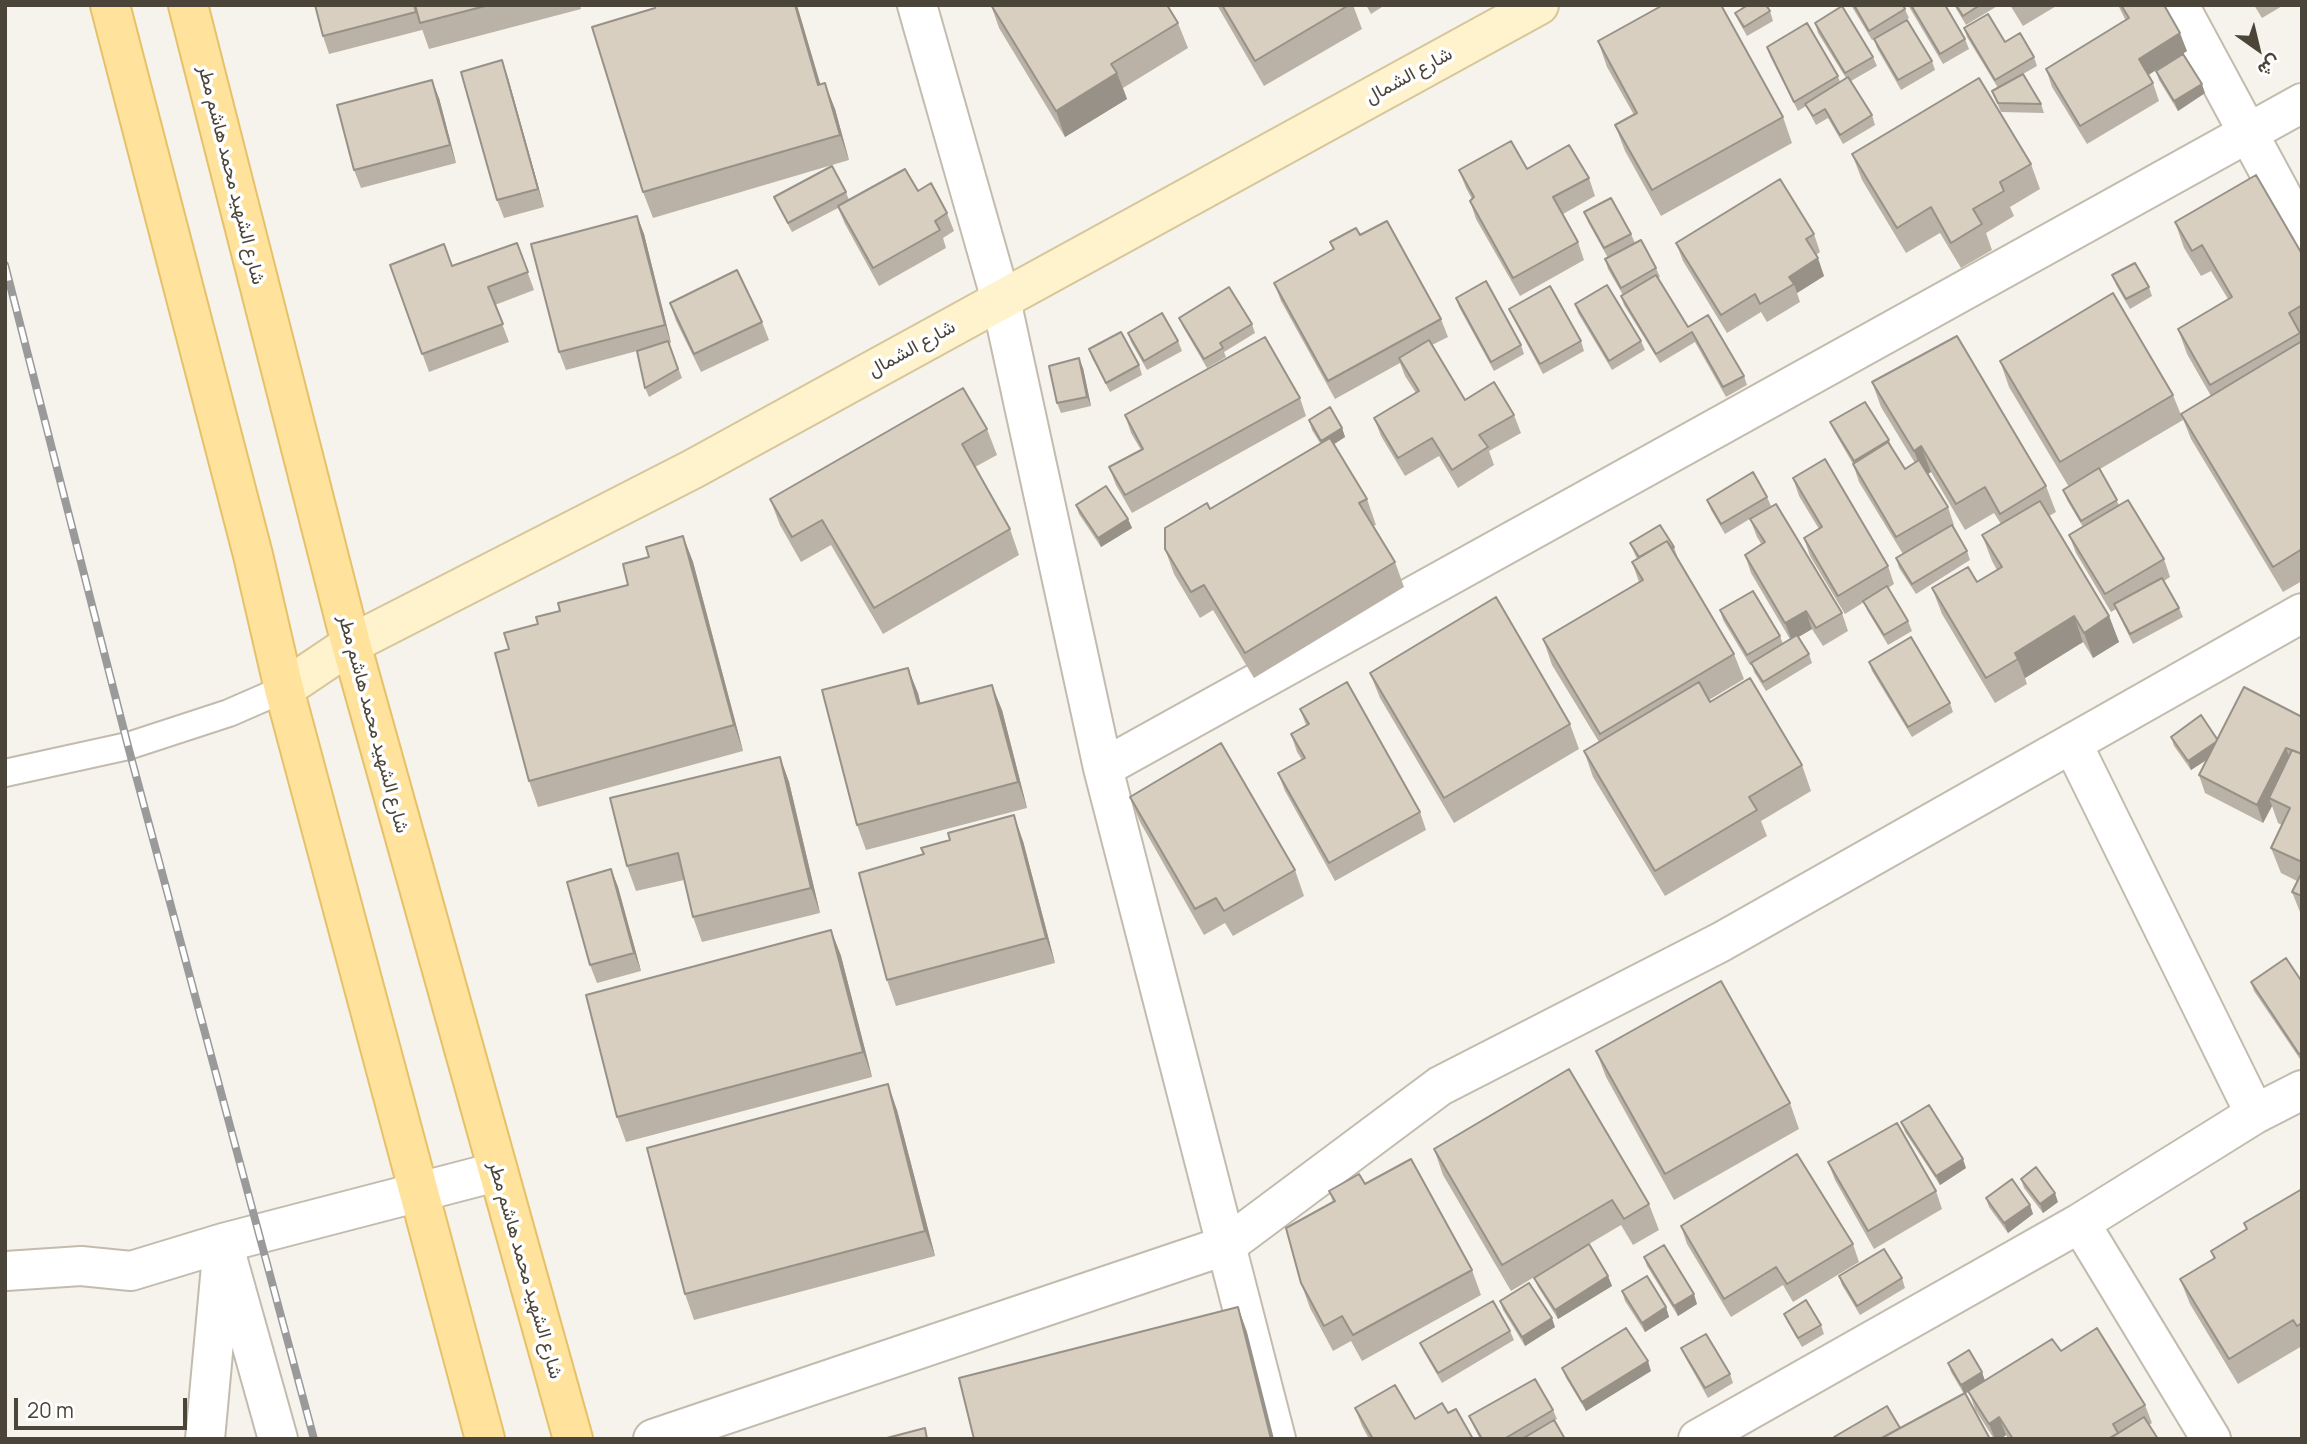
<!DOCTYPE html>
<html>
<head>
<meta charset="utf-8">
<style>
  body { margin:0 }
  #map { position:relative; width:2307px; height:1444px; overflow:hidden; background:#f6f3ec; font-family:Manrope,Vazirmatn,sans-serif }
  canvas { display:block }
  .frame { position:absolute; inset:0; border:7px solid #4b4439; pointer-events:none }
  .north { position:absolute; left:2223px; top:14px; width:70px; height:70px; -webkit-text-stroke:5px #fff; paint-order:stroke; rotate:146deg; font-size:19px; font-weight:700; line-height:28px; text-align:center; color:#4b4439 }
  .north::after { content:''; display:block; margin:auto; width:24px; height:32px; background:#4b4439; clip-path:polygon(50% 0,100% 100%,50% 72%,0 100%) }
  .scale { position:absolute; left:14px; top:1398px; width:173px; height:32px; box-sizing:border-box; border:4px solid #4b4439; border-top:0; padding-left:9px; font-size:21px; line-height:24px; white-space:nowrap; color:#4b4439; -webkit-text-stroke:5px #fff; paint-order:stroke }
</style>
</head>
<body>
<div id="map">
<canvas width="2307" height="1444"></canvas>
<div class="frame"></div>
<div class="north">ش</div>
<div class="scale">20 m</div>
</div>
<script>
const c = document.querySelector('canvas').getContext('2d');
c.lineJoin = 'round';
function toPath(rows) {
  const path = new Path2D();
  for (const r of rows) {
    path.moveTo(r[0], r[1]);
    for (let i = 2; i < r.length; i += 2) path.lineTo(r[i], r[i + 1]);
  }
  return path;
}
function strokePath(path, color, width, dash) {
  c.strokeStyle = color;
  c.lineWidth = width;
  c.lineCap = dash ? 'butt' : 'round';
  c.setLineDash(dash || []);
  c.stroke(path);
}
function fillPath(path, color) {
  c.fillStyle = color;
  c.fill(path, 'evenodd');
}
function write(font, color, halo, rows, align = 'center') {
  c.font = font + ' Manrope,Vazirmatn,sans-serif';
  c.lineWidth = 7;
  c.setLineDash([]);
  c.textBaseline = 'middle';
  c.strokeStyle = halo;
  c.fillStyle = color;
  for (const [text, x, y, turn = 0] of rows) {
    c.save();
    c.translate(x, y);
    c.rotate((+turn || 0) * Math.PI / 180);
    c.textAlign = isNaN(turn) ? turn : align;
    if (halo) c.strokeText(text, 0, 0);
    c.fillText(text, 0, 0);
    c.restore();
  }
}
const lane = toPath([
  [5,773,128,746,229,713,284,689]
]);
const street = toPath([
  [917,5,1001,300,1103,768,1276,1439],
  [2179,5,2302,233],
  [2072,743,2255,1114],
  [1103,768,2302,103],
  [2080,1223,2211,1439],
  [223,1243,278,1439],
  [6,1271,81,1266,131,1271,223,1243,496,1172],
  [205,1439,221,1266],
  [653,1439,1227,1245,1440,1086,1721,942,2302,613],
  [1698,1439,2080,1223,2255,1114,2302,1090]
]);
const secondary = toPath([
  [284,689,351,644,693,469,1539,5]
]);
const primary = toPath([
  [110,5,253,555,284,689,485,1439],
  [188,5,351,644,573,1439]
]);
const rail = toPath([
  [5,265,128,746,314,1439]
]);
const wall = toPath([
  [315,5,580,5,581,9,429,49,422,29,422,30,329,54,323,36],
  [991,5,1167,5,1178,23,1188,48,1123,88,1127,99,1065,137,999,28],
  [1217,5,1353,5,1362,29,1264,86],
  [1366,5,1385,5,1371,14],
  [1851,5,1903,5,1909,18,1878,37,1932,61,1935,70,1901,90,1877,48,1874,39,1872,40],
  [1908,5,1945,5,1965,39,1969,49,1943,64],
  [1954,5,1999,5,1966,25],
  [2010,5,2058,5,2023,26],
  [2118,5,2164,5,2187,51,2148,75,2153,83,2159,101,2087,144,2052,87,2046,69,2126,21],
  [2254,5,2284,5,2262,18],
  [1770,11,1773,21,1747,36,1739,22,1735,13],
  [1815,23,1873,57,1877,66,1851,81,1872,115,1875,125,1843,144,1828,118,1816,125,1806,106,1798,111,1770,56,1767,47,1838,76,1840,82,1846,78,1818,33],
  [1964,28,2005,42,2034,57,2037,66,2023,74,2041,104,2044,113,2001,112,1992,91,1998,88,1967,37],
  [1598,41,1783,117,1792,143,1661,216,1625,151,1615,125,1634,115,1607,67],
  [2156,71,2205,93,2178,111,2159,80],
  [508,78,544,207,504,218,497,200],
  [820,84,835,109,849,160,653,218,643,192],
  [439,98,456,163,361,188,354,170],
  [1852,154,2031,164,2040,189,2010,207,2014,216,1986,233,1992,250,1961,268,1940,233,1906,253,1862,180],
  [1527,169,1589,178,1595,196,1563,214,1578,242,1584,260,1520,296,1476,219,1470,201,1472,199,1466,188,1459,170],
  [918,191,947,213,954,231,943,238,946,248,879,286,845,224,838,208,792,232,778,206,774,197,846,192,849,200],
  [1584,212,1631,234,1635,243,1608,258,1588,222],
  [637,216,644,234,671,343,669,343,682,378,649,397,645,388,637,351,566,370,559,352],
  [2175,222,2302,254,2302,581,2283,592,2191,439,2181,414,2211,396,2187,354,2178,329,2228,299,2211,271,2201,276,2184,248],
  [1814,234,1820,252,1816,255,1824,276,1797,293,1800,302,1767,322,1761,312,1727,333,1683,261,1676,243],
  [1360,235,1441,319,1448,337,1432,345,1465,400,1514,415,1521,433,1489,451,1494,465,1458,488,1439,456,1405,476,1381,436,1374,418,1416,393,1405,376,1400,363,1335,399,1281,301,1274,283,1333,250,1330,242],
  [517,243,534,290,495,305,509,342,429,372,390,265,452,266],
  [1605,259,1656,268,1660,277,1658,278,1688,327,1744,376,1747,385,1726,397,1695,342,1660,363,1624,305,1621,296,1623,295,1608,269],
  [2112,275,2149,287,2152,296,2130,309,2116,285],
  [1456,298,1521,345,1524,354,1494,371,1459,307],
  [670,303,762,322,769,340,701,372,676,321],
  [1575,304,1641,341,1645,350,1612,370,1578,313],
  [1509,309,1581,341,1584,351,1543,374,1513,318],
  [1179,318,1252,324,1255,333,1224,352,1226,357,1207,368,1183,327],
  [1128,333,1178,341,1182,351,1147,370,1131,342],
  [1089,349,1139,365,1142,375,1110,392,1092,358],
  [2000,361,2173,395,2183,420,2100,469,2119,505,2164,559,2170,577,2164,581,2179,608,2183,617,2133,644,2116,609,2111,612,2076,553,2069,535,2083,527,2067,500,2063,490,2069,487,2009,387],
  [1083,368,1091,406,1061,413,1057,403],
  [1872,382,2046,486,2056,512,2049,516,2109,616,2119,642,2093,658,2083,642,2025,678,2027,684,1995,703,1942,614,1932,588,1977,582,1997,570,1992,561,1982,535,2001,524,1994,513,1965,530,1931,472,1928,474,1948,507,1954,525,1952,526,1967,551,1970,560,1916,594,1899,568,1896,558,1903,554,1859,482,1853,464,1834,431,1830,422,1889,440,1891,446,1905,469,1915,463,1881,407],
  [1300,398,1306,416,1132,513,1116,485,1109,467,1141,450,1131,433,1125,415],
  [1309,420,1342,428,1345,437,1334,444,1367,499,1376,525,1373,526,1395,562,1404,587,1254,678,1213,610,1200,618,1174,574,1165,549,1210,509,1320,443,1312,430],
  [987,429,997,455,975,467,1010,529,1019,555,883,634,831,545,801,562,780,525,770,499],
  [1793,478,1888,566,1894,584,1888,588,1908,621,1912,631,1888,645,1867,610,1864,602,1845,614,1810,556,1804,538,1819,529,1799,496],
  [1767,497,1771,506,1725,534,1711,510,1707,500],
  [1076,505,1128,519,1132,528,1101,547,1079,514],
  [1750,519,1842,613,1848,631,1823,646,1812,629,1798,637,1809,654,1812,663,1766,691,1754,672,1752,664,1750,665,1723,620,1720,610,1780,636,1783,644,1790,639,1751,573,1745,555,1762,545,1757,537],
  [683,536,693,562,743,751,538,807,529,781,509,649,538,624,560,611,628,585,649,557],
  [1630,543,1674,547,1677,556,1677,557,1734,654,1744,679,1709,700,1802,765,1811,791,1761,821,1767,836,1665,896,1593,777,1584,751,1599,742,1552,665,1543,639,1639,582,1632,562,1637,559],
  [1869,662,1950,703,1953,712,1912,737,1872,671],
  [1370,673,1570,724,1579,749,1454,823,1380,698],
  [918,693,920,703,1002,710,1027,808,866,850,857,825],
  [1300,709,1420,812,1426,830,1335,881,1285,791,1278,773,1302,760,1297,752,1291,734,1306,725],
  [2302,717,2302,917,2292,892,2297,881,2281,873,2271,848,2282,825,2278,823,2272,806,2263,823,2205,793,2199,775,2206,760,2191,770,2174,746,2171,737,2217,739],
  [780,757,789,782,820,913,702,942,693,917,684,880,636,891,627,866],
  [1130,797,1295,870,1304,896,1233,936,1225,923,1204,935,1140,822],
  [1023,841,1055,963,896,1006,887,980],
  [611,869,618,887,641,971,597,983,590,965],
  [831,930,841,956,872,1077,626,1142,617,1117],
  [2251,982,2302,982,2302,1062,2254,991],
  [1596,1051,1790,1103,1799,1129,1674,1200,1606,1077],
  [897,1110,935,1256,694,1320,685,1294],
  [1901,1122,1966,1168,1940,1185,1905,1132],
  [1434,1149,1649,1204,1659,1230,1633,1245,1621,1225,1589,1244,1608,1276,1612,1286,1558,1319,1538,1287,1534,1278,1586,1246,1511,1291,1443,1175],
  [1828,1162,1936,1191,1942,1209,1874,1249,1835,1180],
  [2021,1179,2058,1202,2043,1213,2024,1188],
  [1365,1184,1472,1270,1481,1295,1362,1361,1351,1341,1333,1351,1310,1308,1301,1283,1333,1202,1329,1191],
  [2302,1189,2302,1346,2238,1384,2190,1304,2180,1279,2214,1259,2211,1251,2247,1229,2244,1223],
  [1986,1198,2030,1205,2033,1214,2008,1233,1989,1207],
  [1681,1226,1853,1244,1859,1262,1793,1302,1783,1285,1731,1317,1687,1244],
  [1644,1257,1697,1304,1678,1316,1647,1266],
  [1839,1276,1902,1278,1905,1288,1860,1315,1842,1285],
  [1622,1291,1666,1307,1669,1317,1645,1332,1625,1301],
  [1500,1301,1555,1327,1525,1346,1503,1310],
  [1784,1314,1821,1325,1824,1334,1802,1347,1788,1323],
  [1510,1331,1514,1340,1442,1383,1424,1352,1420,1343],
  [1681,1348,1730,1374,1733,1383,1708,1398,1685,1357],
  [2061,1351,2145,1405,2152,1423,2149,1425,2158,1439,2008,1439,2006,1435,2001,1439,1994,1439,1975,1409,1969,1392,1900,1428,1964,1394,1951,1372,1948,1363,1982,1372,1985,1381],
  [1562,1368,1651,1371,1586,1411,1566,1378],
  [1355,1408,1415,1419,1448,1413,1473,1439,1369,1439,1362,1426],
  [1553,1410,1557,1419,1555,1420,1565,1439,1480,1439,1473,1425,1469,1416]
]);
const shadedWall = toPath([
  [795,5,797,5,828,110,818,85],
  [2180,33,2187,51,2145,77,2139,59],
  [502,60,508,78,544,207,538,189],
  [1117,73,1127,99,1065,137,1056,111],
  [432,80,439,98,456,163,450,145],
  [825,83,835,109,849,160,840,135],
  [2202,84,2205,93,2178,111,2174,101],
  [637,216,644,234,671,343,665,325],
  [1818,258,1824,276,1797,293,1794,284,1789,277],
  [1079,358,1083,368,1091,406,1087,397],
  [1342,428,1345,437,1325,450,1321,441],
  [1921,446,1931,472,1924,476,1914,451],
  [1128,519,1132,528,1101,547,1098,538],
  [683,536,693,562,743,751,734,725],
  [1806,611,1812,629,1792,641,1785,623],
  [2074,616,2083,642,2025,678,2015,653],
  [2109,616,2119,642,2093,658,2084,633],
  [908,668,918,693,927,729,918,704],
  [992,685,1002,710,1027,808,1018,782],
  [2218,740,2222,750,2191,770,2188,761],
  [2286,748,2293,766,2269,798,2272,806,2263,823,2257,805],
  [780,757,789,782,820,913,811,888],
  [1014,815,1023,841,1055,963,1046,938],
  [611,869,618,887,641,971,634,953],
  [831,930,841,956,872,1077,863,1052],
  [888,1084,897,1110,935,1256,925,1231],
  [1963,1159,1966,1168,1940,1185,1936,1176],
  [2055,1193,2058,1202,2043,1213,2040,1204],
  [2030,1205,2033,1214,2008,1233,2004,1223],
  [1608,1276,1612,1286,1558,1319,1555,1310],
  [1694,1294,1697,1304,1678,1316,1674,1306],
  [1238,1307,1247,1332,1274,1439,1271,1439],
  [1666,1307,1669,1317,1645,1332,1642,1323],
  [1552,1318,1555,1327,1525,1346,1522,1337],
  [1648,1361,1651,1371,1586,1411,1582,1402],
  [1982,1372,1985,1381,1964,1394,1961,1385],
  [1999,1417,2006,1435,2001,1439,1995,1439,1989,1424]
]);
const building = toPath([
  [315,5,414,5,416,12,323,36,315,5],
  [415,5,489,5,420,23,415,5],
  [654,5,795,5,818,85,825,83,840,135,643,192,592,27,655,8,654,5],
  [991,5,1167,5,1178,23,1111,64,1117,73,1056,111,991,5],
  [1222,5,1349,5,1255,61,1222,5],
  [1663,5,1721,5,1783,117,1652,190,1615,125,1637,113,1598,41,1663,5],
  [1748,5,1766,5,1770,11,1744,27,1735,13,1748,5],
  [1854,5,1903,5,1905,9,1869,31,1854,5],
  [1911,5,1945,5,1965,39,1940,54,1911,5],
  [1956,5,1980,5,1963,16,1956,5],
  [2121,5,2164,5,2180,33,2139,59,2153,83,2080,126,2046,69,2129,18,2121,5],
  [1842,6,1873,57,1845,73,1815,23,1842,6],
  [1988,14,2005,42,2020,33,2034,57,1995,80,1964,28,1988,14],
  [1907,20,1932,61,1898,80,1874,39,1907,20],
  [1807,23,1838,76,1794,102,1767,47,1807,23],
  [2183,54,2202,84,2174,101,2156,71,2183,54],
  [502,60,538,189,497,200,461,72,502,60],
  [2023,74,2041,104,1998,103,1992,91,2023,74],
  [1848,77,1872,115,1840,135,1825,109,1813,116,1805,104,1848,77],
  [1979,78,2031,164,2000,182,2004,191,1973,209,1982,224,1951,243,1931,207,1897,228,1852,154,1979,78],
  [432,80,450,145,354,170,337,105,432,80],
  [1511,141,1527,169,1569,145,1589,178,1553,197,1578,242,1513,278,1470,201,1474,197,1459,170,1511,141],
  [832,166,846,192,788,223,774,197,832,166],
  [905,169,918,191,931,183,947,213,935,221,940,230,873,268,838,206,905,169],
  [2256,175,2302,254,2302,305,2289,313,2300,333,2210,385,2178,329,2232,297,2202,245,2192,251,2175,222,2256,175],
  [1780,179,1814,234,1806,239,1818,258,1789,277,1794,284,1760,304,1755,294,1721,315,1676,243,1780,179],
  [1611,198,1631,234,1604,248,1584,212,1611,198],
  [637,216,665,325,559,352,531,244,637,216],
  [1387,221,1441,319,1328,381,1274,283,1334,249,1330,242,1356,228,1360,235,1387,221],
  [1641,240,1656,268,1621,288,1605,259,1641,240],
  [517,243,528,272,488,287,503,324,422,354,390,265,444,244,452,266,517,243],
  [2135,263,2149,287,2126,299,2112,275,2135,263],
  [737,270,762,322,694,354,670,303,737,270],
  [1656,275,1688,327,1708,315,1744,376,1723,387,1692,332,1656,354,1621,296,1656,275],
  [1486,281,1521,345,1491,362,1456,298,1486,281],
  [1607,285,1641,341,1609,361,1575,304,1607,285],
  [1550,286,1581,341,1540,364,1509,309,1550,286],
  [1229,287,1252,324,1220,343,1223,348,1204,359,1179,318,1229,287],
  [2113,293,2173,395,2060,462,2000,361,2113,293],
  [1162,313,1178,341,1144,361,1128,333,1162,313],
  [1121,332,1139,365,1106,383,1089,349,1121,332],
  [1957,336,2046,486,2000,514,1985,487,1956,504,1921,446,1914,451,1872,382,1957,336],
  [1265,337,1300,398,1125,495,1109,467,1143,449,1125,415,1265,337],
  [1429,340,1465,400,1494,382,1514,415,1479,435,1488,447,1452,470,1432,438,1398,458,1374,418,1419,391,1399,358,1429,340],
  [668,341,678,369,645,388,637,351,668,341],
  [2302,341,2302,549,2273,567,2181,414,2302,341],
  [1079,358,1087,397,1057,403,1049,366,1079,358],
  [963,388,987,429,962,444,1010,529,874,608,822,520,792,537,770,499,963,388],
  [1865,402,1889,440,1854,461,1830,422,1865,402],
  [1330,407,1342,428,1321,441,1309,420,1330,407],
  [1330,438,1367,499,1359,503,1395,562,1245,653,1204,585,1191,592,1165,549,1165,528,1207,503,1210,509,1330,438],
  [1888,442,1905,469,1919,460,1948,507,1896,537,1853,464,1888,442],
  [1825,459,1888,566,1838,596,1804,538,1822,527,1793,478,1825,459],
  [2099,468,2117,500,2081,521,2063,490,2099,468],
  [1753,472,1767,497,1721,524,1707,500,1753,472],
  [1106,486,1128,519,1098,538,1076,505,1106,486],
  [2128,500,2164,559,2105,594,2069,535,2128,500],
  [2040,501,2109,616,2084,633,2074,616,2015,653,2018,659,1986,678,1932,588,1968,567,1977,582,2002,567,1982,535,2040,501],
  [1776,504,1842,613,1816,628,1806,611,1785,623,1745,555,1765,542,1750,519,1776,504],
  [1660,525,1674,547,1672,548,1667,541,1639,557,1630,543,1660,525],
  [1952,525,1967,551,1912,584,1896,558,1952,525],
  [683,536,734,725,529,781,495,653,509,649,504,633,538,624,536,617,560,611,558,603,628,585,623,564,649,557,646,547,683,536],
  [1667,541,1734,654,1600,734,1543,639,1643,580,1632,562,1667,541],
  [2162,578,2179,608,2130,634,2114,604,2162,578],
  [1887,586,1908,621,1884,635,1863,601,1887,586],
  [1753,591,1780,636,1747,655,1720,610,1753,591],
  [1496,597,1570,724,1444,798,1370,673,1496,597],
  [1797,635,1809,654,1763,682,1751,663,1797,635],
  [1911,637,1950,703,1908,727,1869,662,1911,637],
  [908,668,918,704,992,685,1018,782,857,825,822,690,908,668],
  [1750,678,1802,765,1749,797,1757,810,1655,871,1584,751,1699,682,1710,702,1750,678],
  [1347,682,1420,812,1329,863,1278,773,1305,758,1291,734,1309,724,1300,709,1347,682],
  [2244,687,2302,717,2302,754,2286,748,2257,805,2199,775,2244,687],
  [2201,715,2217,739,2216,742,2188,761,2171,737,2201,715],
  [1221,743,1295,870,1224,911,1216,898,1195,909,1130,797,1221,743],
  [2292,750,2302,754,2302,862,2271,848,2290,808,2269,798,2292,750],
  [780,757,811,888,693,917,678,853,627,866,610,798,780,757],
  [1014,815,1046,938,887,980,859,873,924,854,921,848,950,840,948,833,1014,815],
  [611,869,634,953,590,965,567,882,611,869],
  [2302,872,2302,896,2292,892,2302,872],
  [831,930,863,1052,617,1117,586,995,831,930],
  [2286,958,2302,982,2302,1053,2299,1054,2251,982,2286,958],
  [1721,981,1790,1103,1665,1174,1596,1051,1721,981],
  [1569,1069,1649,1204,1624,1219,1612,1200,1502,1265,1434,1149,1569,1069],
  [888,1084,925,1231,685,1294,647,1148,888,1084],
  [1929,1105,1963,1159,1936,1176,1901,1122,1929,1105],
  [1897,1123,1936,1191,1868,1231,1828,1162,1897,1123],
  [1797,1154,1853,1244,1787,1284,1776,1267,1724,1299,1681,1226,1797,1154],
  [1411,1159,1472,1270,1353,1335,1342,1316,1324,1326,1301,1283,1286,1228,1335,1201,1329,1191,1359,1174,1365,1184,1411,1159],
  [2036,1167,2055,1193,2040,1204,2021,1179,2036,1167],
  [2012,1179,2030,1205,2004,1223,1986,1198,2012,1179],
  [2302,1189,2302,1323,2297,1326,2293,1320,2229,1359,2180,1279,2215,1258,2211,1251,2247,1229,2244,1223,2302,1189],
  [1589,1244,1608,1276,1555,1310,1534,1278,1589,1244],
  [1664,1245,1694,1294,1674,1306,1644,1257,1664,1245],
  [1884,1249,1902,1278,1857,1306,1839,1276,1884,1249],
  [1647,1276,1666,1307,1642,1323,1622,1291,1647,1276],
  [1529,1283,1552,1318,1522,1337,1500,1301,1529,1283],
  [1806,1300,1821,1325,1798,1338,1784,1314,1806,1300],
  [1493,1301,1510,1331,1438,1373,1420,1343,1493,1301],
  [1238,1307,1271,1439,974,1439,959,1378,1238,1307],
  [1626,1328,1648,1361,1582,1402,1562,1368,1626,1328],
  [2097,1328,2145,1405,2113,1424,2118,1433,2108,1439,2013,1439,1999,1417,1989,1424,1968,1391,2052,1339,2061,1351,2097,1328],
  [1706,1334,1730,1374,1705,1388,1681,1348,1706,1334],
  [1969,1350,1982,1372,1961,1385,1948,1363,1969,1350],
  [1535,1379,1553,1410,1504,1439,1482,1439,1469,1416,1535,1379],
  [1395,1385,1415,1419,1442,1403,1448,1413,1456,1409,1473,1439,1373,1439,1355,1408,1395,1385],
  [1965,1393,1990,1439,1880,1439,1965,1393],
  [1887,1406,1900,1428,1880,1439,1835,1439,1834,1437,1887,1406],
  [2144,1417,2158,1439,2109,1439,2144,1417],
  [1554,1420,1565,1439,1522,1439,1554,1420],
  [925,1428,927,1439,883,1439,925,1428]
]);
const streetNames = [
  ["شارع الشمال",1409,76,-29],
  ["شارع الشهيد محمد هاشم مطر",231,175,76],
  ["شارع الشمال",912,349,-29],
  ["شارع الشهيد محمد هاشم مطر",373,724,75],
  ["شارع الشهيد محمد هاشم مطر",525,1270,74]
];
strokePath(lane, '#c2bbae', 30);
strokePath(street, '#c2bbae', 42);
strokePath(secondary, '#d6c79b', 42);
strokePath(primary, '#e6c16a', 42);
strokePath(lane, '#fff', 26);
strokePath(street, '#fff', 38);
strokePath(secondary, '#fff3cd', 38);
strokePath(primary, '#ffe39c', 38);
strokePath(rail, '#9a9a9a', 8);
strokePath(rail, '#fff', 5, [16]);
fillPath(wall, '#bab2a6');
fillPath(shadedWall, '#979187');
fillPath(building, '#d8cfc1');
strokePath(building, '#979187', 2);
write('19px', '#4b4439', '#fff', streetNames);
</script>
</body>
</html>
